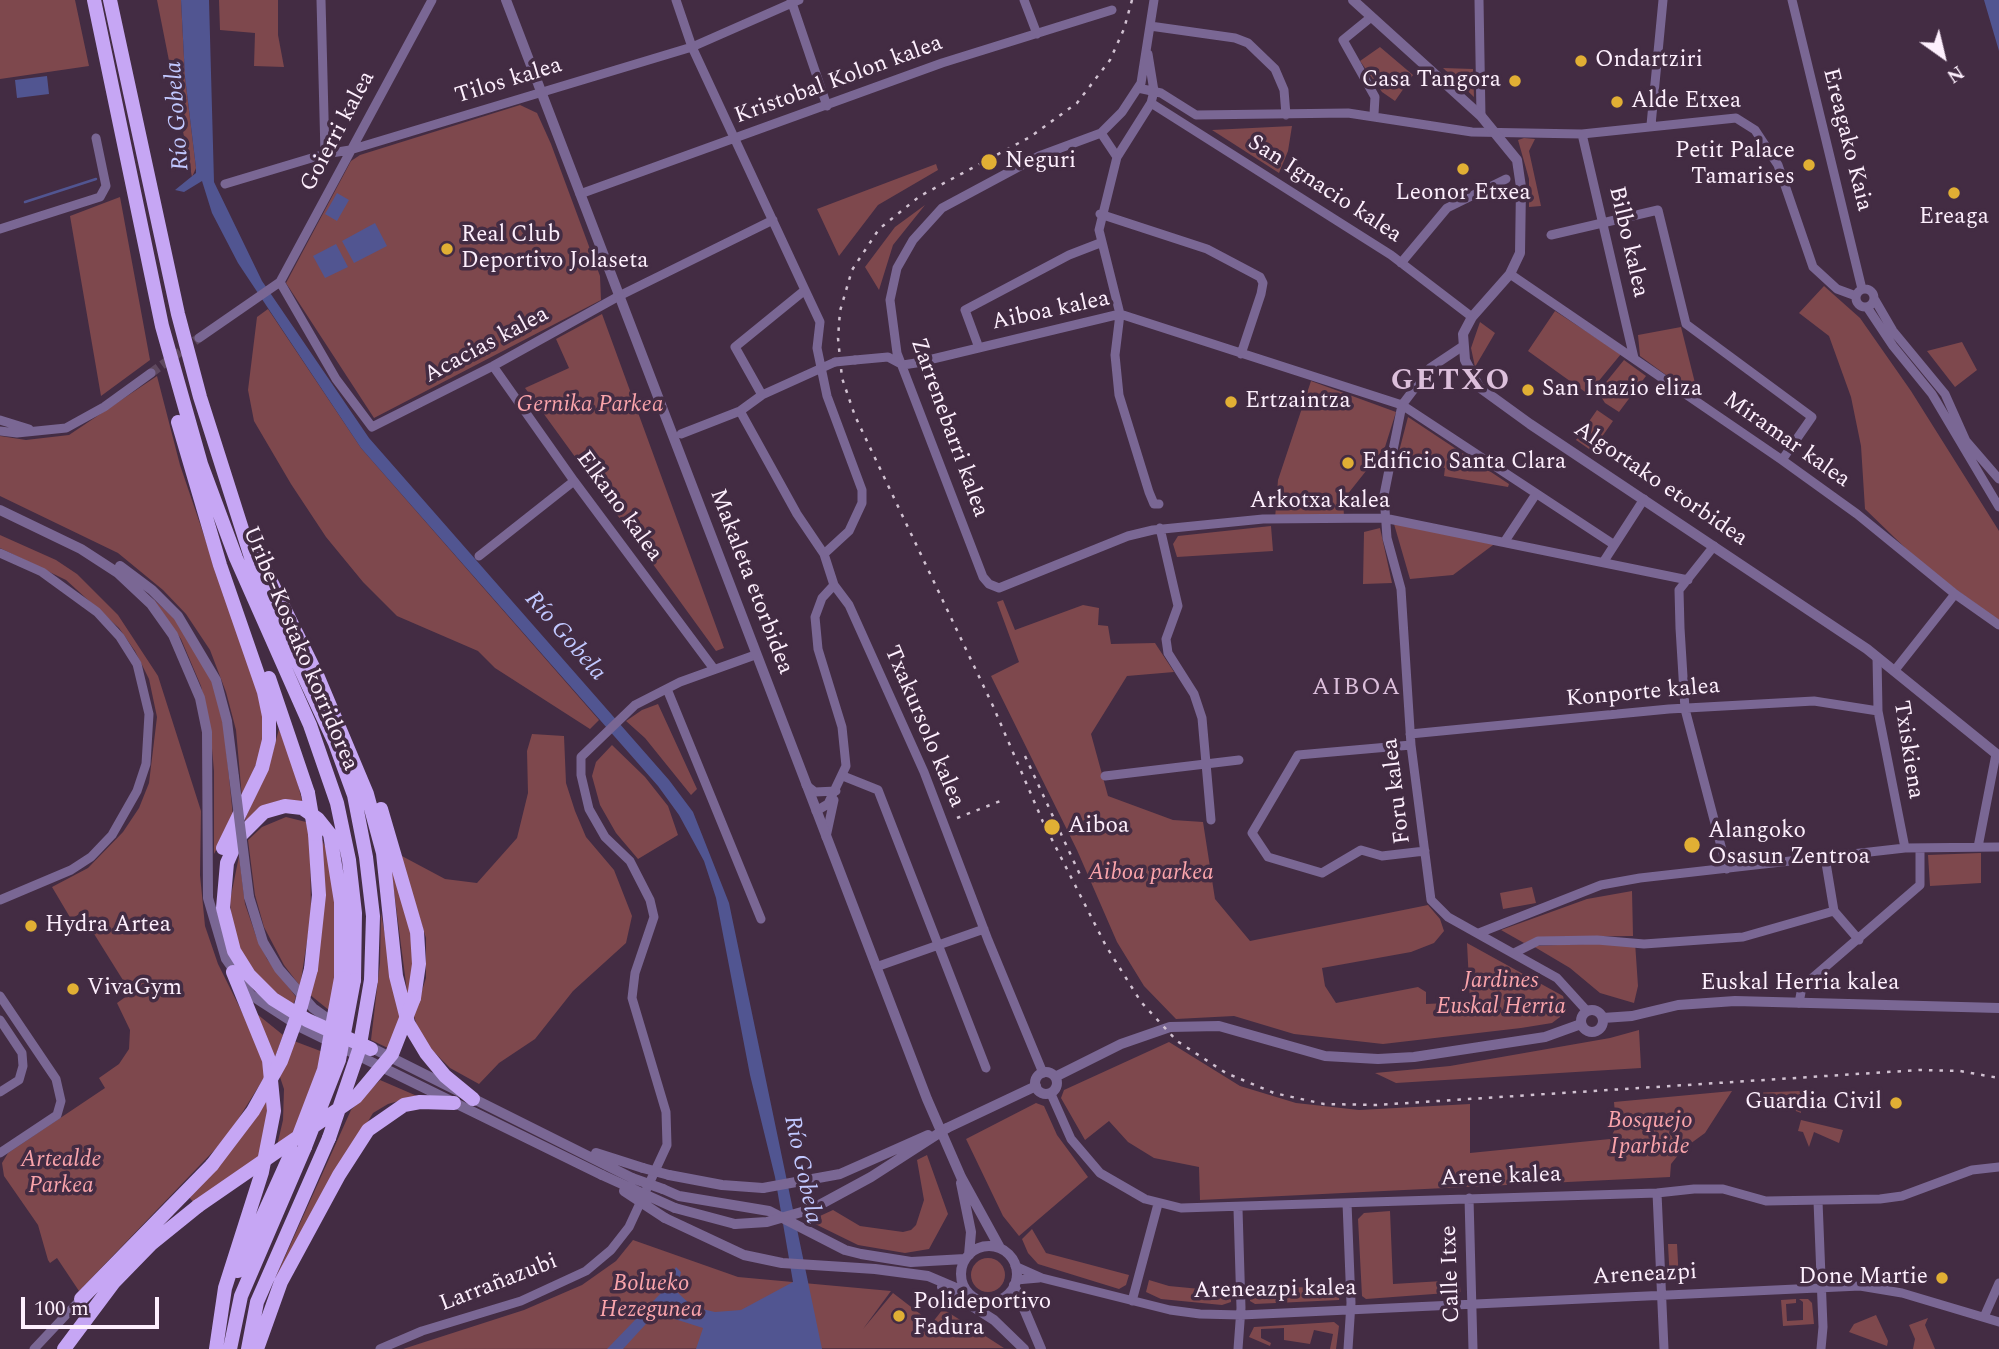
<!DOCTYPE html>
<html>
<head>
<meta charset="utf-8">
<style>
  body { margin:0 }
  #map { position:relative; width:1999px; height:1349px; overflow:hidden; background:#432c43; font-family:Spectral,serif }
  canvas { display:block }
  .north { position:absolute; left:1908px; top:21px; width:70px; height:70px; -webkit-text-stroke:5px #432c43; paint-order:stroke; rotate:146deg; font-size:19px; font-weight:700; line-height:28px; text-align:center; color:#fdeffd }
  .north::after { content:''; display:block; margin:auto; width:24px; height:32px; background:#fdeffd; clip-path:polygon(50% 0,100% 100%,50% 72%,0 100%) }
  .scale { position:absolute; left:21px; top:1297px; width:138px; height:32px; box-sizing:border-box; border:4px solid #fdeffd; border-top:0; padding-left:9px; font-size:21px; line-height:24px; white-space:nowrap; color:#fdeffd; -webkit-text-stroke:5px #432c43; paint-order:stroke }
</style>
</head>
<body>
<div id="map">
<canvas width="1999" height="1349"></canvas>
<div class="north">N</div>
<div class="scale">100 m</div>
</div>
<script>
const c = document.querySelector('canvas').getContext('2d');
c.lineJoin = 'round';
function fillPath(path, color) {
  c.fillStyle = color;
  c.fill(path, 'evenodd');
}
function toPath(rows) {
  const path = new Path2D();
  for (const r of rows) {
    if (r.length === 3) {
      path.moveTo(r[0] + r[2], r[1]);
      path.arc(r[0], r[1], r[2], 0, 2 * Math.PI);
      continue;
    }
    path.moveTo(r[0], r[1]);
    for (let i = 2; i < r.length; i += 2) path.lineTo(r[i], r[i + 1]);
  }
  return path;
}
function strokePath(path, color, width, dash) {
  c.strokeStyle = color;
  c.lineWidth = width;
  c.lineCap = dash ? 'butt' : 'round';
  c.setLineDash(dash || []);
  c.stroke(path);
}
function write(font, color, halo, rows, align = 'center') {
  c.font = font + ' Spectral,serif';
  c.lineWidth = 7;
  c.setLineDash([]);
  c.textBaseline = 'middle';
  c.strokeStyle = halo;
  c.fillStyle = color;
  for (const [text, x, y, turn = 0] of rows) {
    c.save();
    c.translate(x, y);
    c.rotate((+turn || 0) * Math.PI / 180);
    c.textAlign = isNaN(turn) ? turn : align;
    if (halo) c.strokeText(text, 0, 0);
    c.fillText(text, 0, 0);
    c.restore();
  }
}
const green = toPath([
  [0,0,75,0,89,66,0,79],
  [157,0,181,0,185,77,196,168,192,177],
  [219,0,278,0,278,35,284,67,254,66,255,33,220,30],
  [1380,47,1413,75,1395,101,1382,92,1360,61],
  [1443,68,1473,69,1474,97],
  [520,105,537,113,551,144,600,276,601,300,374,418,286,283,351,161,360,155],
  [1292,126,1288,151,1279,173,1212,130],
  [1524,138,1535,139,1529,151,1541,206,1529,207,1529,179,1518,140],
  [936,164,938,170,878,205,839,256,817,209],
  [120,197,150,360,101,396,70,216],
  [925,205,893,245,879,290,865,267,895,227],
  [1824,286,1860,318,1911,391,1999,531,1999,621,1924,566,1865,509,1861,446,1851,397,1829,336,1799,313],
  [268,309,361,448,599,720,590,729,495,668,478,651,397,616,363,582,326,537,291,484,254,421,248,390,257,317],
  [1555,311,1621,354,1588,394,1528,351],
  [602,314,724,648,716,651,525,388,569,368,556,339],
  [1480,322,1495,333,1475,367,1471,348],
  [1681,327,1699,399,1640,356,1638,335],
  [1962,342,1977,370,1955,387,1927,351],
  [1624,360,1646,376,1619,412,1605,403,1598,392],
  [157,376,180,465,258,694,264,724,264,745,242,798,236,730,226,692,210,650,186,614,163,590,118,553,0,496,0,436,26,440,69,435],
  [1311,381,1396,412,1385,447,1343,500,1344,516,1275,519,1278,480],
  [1597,410,1613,421,1592,451,1576,440],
  [1408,417,1509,484,1508,487,1444,476,1445,468,1397,459],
  [1394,524,1497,542,1453,575,1410,579],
  [1271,526,1273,551,1177,557,1173,544,1178,536],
  [1380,528,1392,583,1363,584,1364,532],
  [0,535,56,560,77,574,118,615,158,676,201,811,200,875,205,926,218,964,257,1042,267,1073,227,1137,79,1291,57,1258,50,1263,48,1260,38,1225,4,1176,2,1163,8,1153,105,1088,99,1078,119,1064,129,1049,130,1030,117,1003,131,993,81,913,71,919,52,887,88,868,123,832,139,808,149,783,157,717,149,679,135,651,119,628,66,580,0,548],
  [152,598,176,620,212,680,224,727,233,817,214,854,214,771,210,726,201,686,181,639],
  [1003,600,1015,630,1083,605,1099,608,1098,625,1108,626,1111,644,1155,643,1174,672,1127,676,1091,734,1108,796,1173,820,1203,822,1215,899,1250,941,1428,905,1440,919,1444,931,1434,943,1411,952,1322,968,1325,986,1336,1003,1418,987,1426,992,1426,1004,1470,1002,1467,943,1563,996,1566,1006,1560,1017,1552,1023,1521,1028,1383,1044,1294,1034,1234,1016,1176,1019,1144,986,1117,942,1077,850,991,676,1019,662,997,602],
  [658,704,697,789,691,795,645,738,626,721,642,710],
  [279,729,294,768,303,805,247,824,245,819,269,766],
  [532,734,564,736,566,783,575,811,586,837,614,870,632,916,626,943,573,991,535,1039,499,1063,479,1084,450,1068,421,1039,414,1016,426,978,426,938,400,855,445,879,477,883,517,838,528,793,527,751],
  [612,745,645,777,668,806,678,835,638,859,616,833,600,805,592,776,596,762],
  [286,817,306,822,310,842,311,916,300,986,284,965,264,927,255,895,248,840,262,827],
  [319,834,332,861,338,964,330,1011,309,994],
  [388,845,407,907,415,971,408,999],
  [1981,853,1981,883,1930,886,1928,855],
  [239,856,245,904,256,936,267,959,296,997,292,1008,250,972,233,933,230,901],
  [1532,887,1536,903,1503,909,1500,893],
  [1632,891,1633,936,1549,937,1524,943,1501,930,1587,899],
  [381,913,401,1023,390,1049,371,1040,380,963],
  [1635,942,1638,986,1634,1003,1600,993,1570,968,1533,946],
  [257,1014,283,1035,274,1060],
  [1639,1030,1641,1068,1396,1083,1375,1073,1450,1066,1610,1038],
  [294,1041,323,1052,296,1133,277,1146,283,1120,284,1089,279,1074],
  [1169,1042,1240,1086,1296,1103,1359,1110,1470,1104,1470,1153,1610,1139,1616,1127,1614,1102,1732,1091,1705,1133,1683,1149,1671,1164,1670,1177,1200,1200,1199,1167,1154,1158,1128,1142,1109,1121,1085,1140,1061,1098,1064,1090],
  [380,1080,424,1099,409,1098,388,1104,373,1113,274,1281,351,1110],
  [1801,1091,1801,1113,1750,1093],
  [268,1095,264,1155,194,1203,189,1197],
  [1036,1103,1044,1106,1057,1135,1088,1177,1019,1236,1003,1216,966,1139],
  [1801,1120,1843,1130,1839,1143,1814,1132,1809,1147,1803,1132,1798,1131],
  [927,1155,948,1214,929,1249,905,1253,858,1245,809,1221,833,1210,860,1226,903,1232,911,1230,916,1225,924,1200,917,1160],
  [1390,1211,1393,1284,1459,1280,1461,1292,1366,1299,1362,1296,1358,1219,1364,1213],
  [1032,1229,1046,1253,1129,1275,1126,1285,1119,1289,1038,1264,1028,1253,1022,1239],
  [633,1240,738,1277,891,1291,863,1329,893,1293,932,1323,943,1309,1004,1348,403,1349,524,1310,582,1285,616,1261],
  [1668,1244,1677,1244,1679,1281,1670,1282],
  [988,1275,17],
  [1149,1280,1169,1286,1231,1292,1231,1302,1222,1305,1161,1299,1146,1292],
  [1340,1286,1339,1300,1255,1304,1250,1301,1250,1289],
  [1796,1299,1796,1303,1786,1304,1787,1321,1803,1320,1803,1302,1799,1299,1808,1299,1812,1303,1814,1324,1783,1326,1781,1300],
  [1876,1315,1888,1341,1887,1346,1849,1332,1854,1324],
  [1928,1318,1925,1325,1935,1349,1913,1349,1915,1339,1909,1325],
  [1334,1322,1339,1326,1336,1349,1330,1349,1333,1334,1314,1330,1310,1344,1284,1340,1284,1328,1261,1329,1261,1338,1271,1343,1270,1346,1249,1337,1254,1327]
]);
const water = toPath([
  [181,0,209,0,214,182,262,281,369,438,669,780,693,812,729,903,822,1349,696,1349,703,1328,656,1313,623,1349,607,1349,661,1293,676,1267,681,1272,677,1292,693,1307,715,1312,741,1310,793,1282,775,1177,750,1075,716,898,704,861,679,815,658,786,361,448,238,263,212,213,202,181,184,192,175,190,196,173,196,168,185,77],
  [1984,0,1999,0,1999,51],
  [47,76,49,94,17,98,15,80],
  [337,193,349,200,337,221,325,214],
  [375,223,387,246,354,263,342,241],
  [336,244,348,267,325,278,313,256]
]);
const stream = toPath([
  [25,202,96,179]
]);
const minorTunnel = toPath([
  [151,373,199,338]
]);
const minor = toPath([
  [321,0,325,154],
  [676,0,692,47,805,290,735,347,762,395],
  [791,0,827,106],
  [1024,0,1037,34],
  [1154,0,1141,83,1122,112,1101,133,1039,156,942,208,913,240,897,268,890,300,897,353,983,577,989,584,999,588,1128,536,1153,530,1263,519,1384,518,1688,580],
  [1479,0,1481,116],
  [1792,0,1862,289],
  [1370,18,1343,40,1375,97,1374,114],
  [1150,26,1235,38,1248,43,1275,69,1284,90,1286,115],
  [1148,54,1154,91,1151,103,1117,157,1099,230,1120,314,1115,355,1119,395,1149,492,1154,504,1159,504],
  [1138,88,1161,93,1196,115,1348,113,1472,132,1582,134,1736,118,1755,130,1778,165,1813,267,1837,289,1856,296],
  [1151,103,1391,255,1472,317],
  [1651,125,1663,0],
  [1101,133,1117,157],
  [1582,134,1634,358],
  [225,184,325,154,350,150,692,47,799,0],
  [580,194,942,63,1112,10],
  [1100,214,1207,249,1260,277,1263,283,1261,294,1241,354],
  [0,229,100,197,106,186,96,138],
  [1551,235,1658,210,1686,324,1812,417,1782,460],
  [1401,263,1447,208,1506,179],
  [1510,274,1782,460,1857,514,1955,594,1999,625],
  [280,282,336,379,372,427,493,366,619,296,773,220],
  [280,282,432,0],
  [1865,298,9],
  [805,290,820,322,817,348,827,396,862,490,862,503,849,531,824,554],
  [1875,300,1893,331,1945,394,1966,441,1999,479],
  [1867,307,1893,346,1932,394,1999,507],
  [199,338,280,282],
  [1463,346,1430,368,1402,405,1384,495,1387,538,1401,589,1411,745,1431,900,1448,917,1557,978,1587,1011],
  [979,348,965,310,1069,255,1100,243],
  [855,360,888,357,903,365,916,363,1120,314,1402,405,1613,544],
  [493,366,574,481,714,669],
  [740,411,797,514,824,554,834,585,849,605,924,772,988,940,1043,1073],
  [0,420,29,429],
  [0,431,17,433,66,428,104,407,151,373],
  [681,434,740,411,762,395,835,362],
  [1160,528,1178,606,1166,639,1168,653,1194,694,1202,718,1211,820],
  [1505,541,1536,494],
  [1714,546,1679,590,1680,628,1685,709,1727,869],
  [0,553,42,572,97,612,120,637,137,664,149,714,146,764,137,791,112,835,91,857,71,870,0,900],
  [479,556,574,481],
  [1604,561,1644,499],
  [1877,657,1878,711,1905,848],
  [1895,670,1955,594],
  [667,689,761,919],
  [1410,734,1669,709,1814,701,1878,711],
  [1411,745,1298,755,1252,833,1268,857,1322,873,1361,850,1382,856,1425,851],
  [843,776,878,790,986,1068],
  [1105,776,1239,760],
  [806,785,815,792,836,791],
  [816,811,828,804,846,766,842,727,818,649,815,617,822,598,834,585],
  [826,837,834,800],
  [1978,847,1996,754],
  [1825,857,1834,911,1859,940],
  [1479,933,1601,885,1640,878,1905,848,1999,847],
  [1514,953,1538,941,1597,940,1644,944,1743,937,1834,911],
  [876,967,984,929],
  [0,996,56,1079,61,1101,57,1115,0,1153],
  [1799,1003,1802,987,1920,885,1920,848],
  [0,1020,22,1053,23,1066,19,1080,0,1092],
  [1051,1094,1071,1139,1100,1173,1145,1199,1181,1208,1657,1193,1694,1189,1723,1189,1766,1201,1880,1199,1902,1196,1972,1170,1999,1167],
  [1657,1193,1664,1349],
  [1469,1198,1473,1349],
  [1818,1201,1823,1327,1821,1349],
  [1347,1203,1351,1303,1348,1349],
  [1238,1209,1241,1308,1238,1349],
  [1015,1266,1042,1278,1170,1310,1200,1314,1241,1315,1860,1286,1902,1293,1999,1322],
  [1016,1280,1039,1278],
  [1132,1301,1158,1204],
  [1984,1317,1999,1283],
  [34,1349,81,1299],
  [380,1349,422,1331,521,1301,586,1271,611,1250,629,1227,667,1145,666,1112,632,998,635,973,654,917,650,900,630,861,605,837,589,809,581,775,581,757,635,705,680,682,755,655]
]);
const tertiary = toPath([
  [506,0,927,1099,961,1177,1000,1248],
  [1353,0,1481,116,1517,160,1521,187,1520,253,1510,274,1472,317,1463,334,1465,360,1479,387,1530,424,1867,649,1999,756],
  [0,510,81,549,118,573,151,604,173,635,200,698,207,732,208,898,226,959,251,995,302,1028,602,1175],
  [120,566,152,590,178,616,216,680,227,721,234,777],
  [249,897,263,942,279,969,313,1008,338,1026],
  [1592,1021,11],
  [1603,1018,1632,1016,1678,1005,1735,1001,1999,1008],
  [366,1045,632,1178],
  [1046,1083,11],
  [1055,1077,1121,1044,1170,1027,1219,1026,1325,1056,1378,1059,1414,1057,1545,1037,1581,1024],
  [947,1128,1036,1086],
  [596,1153,643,1168],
  [669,1175,722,1185,763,1188],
  [961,1183,971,1232,969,1255],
  [663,1189,679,1196,769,1211,845,1250,861,1254,911,1262,965,1259],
  [675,1208,735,1224],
  [665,1218,744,1255,782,1263,875,1269,928,1276,968,1293],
  [989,1274,28],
  [1014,1285,1041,1349],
  [942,1287,994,1320,1024,1349]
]);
const trunk = toPath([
  [94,0,162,326,201,464,236,558,310,725,337,803,349,860,355,913,354,980],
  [110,0,178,314,200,397,256,573,335,743,354,795,366,857,373,916,371,980],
  [178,422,220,565,264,692,269,716,269,740,262,768,223,848],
  [254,547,317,675,367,794,383,853,396,976,408,1023,426,1053,445,1076,473,1099],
  [269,678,308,793],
  [381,809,417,932,419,964,414,998],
  [311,969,319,895,315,834],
  [341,978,341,902,330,834,318,819,302,808,285,806,264,812,238,838,227,863,223,908,234,951,249,975,273,999,307,1020,371,1049],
  [238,1271,292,1151],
  [81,1299,212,1165],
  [64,1349,114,1282,151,1244,198,1206],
  [216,1349,225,1288,262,1172,274,1111,269,1060,233,972],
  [230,1349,241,1296,305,1147],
  [248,1349,257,1302,329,1138],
  [257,1349,281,1282,339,1175,368,1130,404,1105,420,1102,454,1103]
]);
const rail = toPath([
  [1132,0,1124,29,1110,60,1077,103,1030,137,920,196,879,229,852,270,840,311,838,338,842,378,855,416,993,706,1043,822,1106,946,1141,1002,1177,1041,1226,1073,1274,1093,1324,1104,1376,1105,1919,1070,1960,1071,1999,1078],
  [1025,756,1081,877],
  [957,818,1003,800]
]);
const minorBridge = toPath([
  [835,362,855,360]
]);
const tertiaryBridge = toPath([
  [234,777,249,897],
  [643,1168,669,1175],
  [602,1175,675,1208],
  [632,1178,663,1189],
  [763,1188,840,1174,928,1135],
  [624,1191,665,1218],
  [735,1224,767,1222,812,1209,871,1177,947,1128]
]);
const trunkBridge = toPath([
  [308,793,315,834],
  [298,1138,324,1070,341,978],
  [329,1138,359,1050,371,980],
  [305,1147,339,1060,354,980],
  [212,1165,253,1111,281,1061,301,1006,311,969],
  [198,1206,356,1097,392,1054,414,998]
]);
const markers = [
  [1581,61,7,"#e1af34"],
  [1515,81,7,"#e1af34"],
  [1617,102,7,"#e1af34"],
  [989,162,9,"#e1af34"],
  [1809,165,7,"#e1af34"],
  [1463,169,7,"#e1af34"],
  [1954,193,7,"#e1af34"],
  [447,249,7,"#e1af34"],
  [1528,390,7,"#e1af34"],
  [1231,402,7,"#e1af34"],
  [1348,463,7,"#e1af34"],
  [1052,827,9,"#e1af34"],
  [1692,845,9,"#e1af34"],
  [31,926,7,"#e1af34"],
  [73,989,7,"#e1af34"],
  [1896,1103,7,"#e1af34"],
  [1942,1278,7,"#e1af34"],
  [899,1316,7,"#e1af34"]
];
const poiNames = [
  ["Ondartziri",1595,61],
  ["Casa Tangora",1501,81,"right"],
  ["Alde Etxea",1631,102],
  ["Petit Palace",1795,152,"right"],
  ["Tamarises",1795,178,"right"],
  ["Neguri",1005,162],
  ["Leonor Etxea",1463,194,"center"],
  ["Ereaga",1954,218,"center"],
  ["Real Club",461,236],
  ["Deportivo Jolaseta",461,262],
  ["San Inazio eliza",1542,390],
  ["Ertzaintza",1245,402],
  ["Edificio Santa Clara",1362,463],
  ["Aiboa",1068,827],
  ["Alangoko",1708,832],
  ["Osasun Zentroa",1708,858],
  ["Hydra Artea",45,926],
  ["VivaGym",87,989],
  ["Guardia Civil",1882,1103,"right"],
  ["Done Martie",1928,1278,"right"],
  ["Polideportivo",913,1303],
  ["Fadura",913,1329]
];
const streetNames = [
  ["Kristobal Kolon kalea",839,81,-20],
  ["Tilos kalea",509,82,-17],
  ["Goierri kalea",339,132,-62],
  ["Ereagako Kaia",1846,140,76],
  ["San Ignacio kalea",1324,190,33],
  ["Bilbo kalea",1627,242,77],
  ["Aiboa kalea",1051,312,-12],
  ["Acacias kalea",487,346,-28],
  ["Zarrenebarri kalea",948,428,70],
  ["Miramar kalea",1786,441,35],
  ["Algortako etorbidea",1660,485,34],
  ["Arkotxa kalea",1320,502],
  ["Elkano kalea",618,507,54],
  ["Makaleta etorbidea",750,582,69],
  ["Uribe-Kostako korridorea",299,649,67],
  ["Konporte kalea",1643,694,-5],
  ["Txakursolo kalea",923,727,67],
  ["Txiskiena",1907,750,81],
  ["Foru kalea",1398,791,-97],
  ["Euskal Herria kalea",1800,984],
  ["Arene kalea",1501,1178,-2],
  ["Calle Itxe",1452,1274,-92],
  ["Areneazpi",1645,1276,-3],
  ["Larrañazubi",499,1284,-21],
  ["Areneazpi kalea",1275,1291,-1]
];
const parkNames = [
  ["Gernika Parkea",590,406],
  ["Aiboa parkea",1151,874],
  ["Jardines",1501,982],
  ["Euskal Herria",1501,1008],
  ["Bosquejo",1650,1122],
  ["Iparbide",1650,1148],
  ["Artealde",61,1161],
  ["Parkea",61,1187],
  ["Bolueko",651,1285],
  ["Hezegunea",651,1311]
];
const waterNames = [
  ["Río Gobela",179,116,-94],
  ["Río Gobela",564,637,49],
  ["Río Gobela",801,1170,78]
];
const neighbourhoodNames = [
  ["AIBOA",1357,689]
];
const districtNames = [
  ["GETXO",1451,383]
];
fillPath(green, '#7e484d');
fillPath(water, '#515591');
strokePath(stream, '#515591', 2.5);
strokePath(minorTunnel, '#5f495f', 9, [9, 4.5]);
strokePath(minor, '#7a6794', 9);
strokePath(tertiary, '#7a6794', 10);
strokePath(trunk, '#c6a6f4', 14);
strokePath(rail, '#d1c1d1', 2.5, [3.5, 7]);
strokePath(minorBridge, '#7a6794', 9);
strokePath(tertiaryBridge, '#7a6794', 10);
strokePath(trunkBridge, '#c6a6f4', 14);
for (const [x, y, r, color] of markers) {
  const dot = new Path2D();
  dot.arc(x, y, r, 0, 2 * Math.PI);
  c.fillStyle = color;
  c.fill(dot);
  strokePath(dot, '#432c43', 2.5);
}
write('23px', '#fdeffd', '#432c43', poiNames, 'left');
write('23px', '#fdeffd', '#432c43', streetNames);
write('italic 23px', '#faa4ab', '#432c43', parkNames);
write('italic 24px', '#c1c8ff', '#432c43', waterNames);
c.letterSpacing = '2px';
write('24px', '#dcbfdb', '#432c43', neighbourhoodNames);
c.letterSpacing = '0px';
c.letterSpacing = '2px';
write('bold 30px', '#dcbfdb', '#432c43', districtNames);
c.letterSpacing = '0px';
</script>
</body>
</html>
